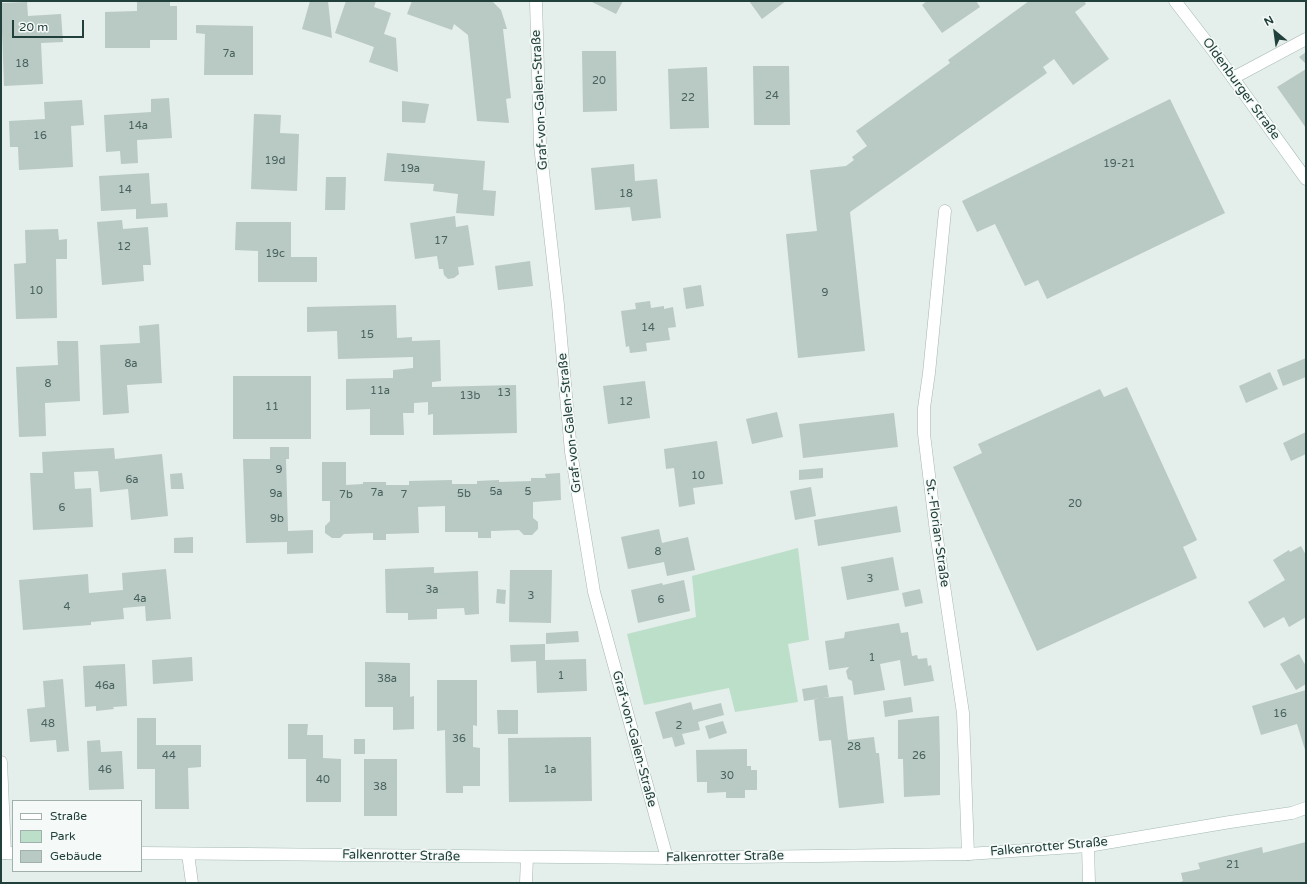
<!DOCTYPE html>
<html>
<head>
<meta charset="utf-8">
<style>
  body { margin:0 }
  #map { position:relative; width:1307px; height:884px; overflow:hidden; background:#e4eeea; font-family:"Varela Round",sans-serif }
  canvas { display:block }
  .frame { position:absolute; inset:0; border:2px solid #22403b; pointer-events:none }
  .legend { position:absolute; left:12px; top:800px; width:130px; height:72px; box-sizing:border-box; background:#f5faf8; border:1px solid #a1b0ac; margin:0; padding:5px 7px; list-style:none; font-size:12px; color:#22403b }
  .legend li { display:flex; align-items:center; gap:8px; height:20px }
  .legend b { width:20px; border:1px solid #a1b0ac }
  .north { position:absolute; left:1255px; top:12px; width:40px; height:40px; -webkit-text-stroke:3px #f5faf8; paint-order:stroke; rotate:331deg; font-size:11px; font-weight:700; line-height:16px; text-align:center; color:#22403b }
  .north::after { content:''; display:block; margin:auto; width:14px; height:18px; background:#22403b; clip-path:polygon(50% 0,100% 100%,50% 72%,0 100%) }
  .scale { position:absolute; left:12px; top:20px; width:72px; height:18px; box-sizing:border-box; border:2px solid #22403b; border-top:0; padding-left:5px; font-size:12px; line-height:14px; white-space:nowrap; color:#22403b; -webkit-text-stroke:3px #f5faf8; paint-order:stroke }
</style>
</head>
<body>
<div id="map">
<canvas width="1307" height="884"></canvas>
<div class="frame"></div>
<ul class="legend">
<li><b style="height:5px;background:#fff"></b>Straße</li>
<li><b style="height:11px;background:#bcdfc9"></b>Park</li>
<li><b style="height:11px;background:#b9c9c4"></b>Gebäude</li>
</ul>
<div class="north">N</div>
<div class="scale">20 m</div>
</div>
<script>
const c = document.querySelector('canvas').getContext('2d');
c.lineJoin = 'round';
function fillPath(path, color) {
  c.fillStyle = color;
  c.fill(path, 'evenodd');
}
function toPath(rows) {
  const path = new Path2D();
  for (const r of rows) {
    path.moveTo(r[0], r[1]);
    for (let i = 2; i < r.length; i += 2) path.lineTo(r[i], r[i + 1]);
  }
  return path;
}
function strokePath(path, color, width, dash) {
  c.strokeStyle = color;
  c.lineWidth = width;
  c.lineCap = dash ? 'butt' : 'round';
  c.setLineDash(dash || []);
  c.stroke(path);
}
function write(font, color, halo, rows, align = 'center') {
  c.font = font + ' "Varela Round",sans-serif';
  c.lineWidth = 3.5;
  c.setLineDash([]);
  c.textBaseline = 'middle';
  c.strokeStyle = halo;
  c.fillStyle = color;
  for (const [text, x, y, turn = 0] of rows) {
    c.save();
    c.translate(x, y);
    c.rotate((+turn || 0) * Math.PI / 180);
    c.textAlign = isNaN(turn) ? turn : align;
    if (halo) c.strokeText(text, 0, 0);
    c.fillText(text, 0, 0);
    c.restore();
  }
}
const green = toPath([
  [798,548,809,640,788,644,798,702,735,712,729,688,644,705,627,634,696,617,692,576]
]);
const building = toPath([
  [137,1,170,1,170,6,177,6,177,40,150,40,150,48,105,48,105,12,137,11],
  [310,1,328,1,332,38,302,29],
  [346,1,376,1,374,7,391,13,384,34,396,38,398,72,369,62,374,47,335,33],
  [412,1,492,1,501,10,507,29,503,29,511,98,506,99,509,123,477,121,468,35,454,24,452,30,407,14],
  [590,1,623,1,616,14],
  [749,1,786,1,762,19],
  [927,1,976,1,980,7,942,33,922,5],
  [1029,1,1084,1,1086,4,1075,12,1109,59,1073,85,1054,59,1043,67,1047,73,850,212,865,351,798,358,786,234,817,231,810,170,846,166,854,160,852,157,867,146,856,131,950,63,948,60],
  [27,2,28,16,61,14,63,42,41,43,43,84,4,86,1,3],
  [196,25,253,26,253,75,204,75,205,34,196,33],
  [582,51,616,51,617,111,583,112],
  [1306,52,1306,64,1299,57],
  [753,66,789,66,790,125,754,125],
  [707,67,709,128,670,129,668,69],
  [1306,69,1306,128,1277,87],
  [169,98,172,138,137,140,138,163,121,164,120,151,106,152,104,115,151,112,151,99],
  [1170,99,1225,213,1047,299,1038,280,1025,286,995,224,977,232,962,201],
  [82,100,84,125,71,126,73,167,19,170,18,147,10,147,9,121,45,119,44,102],
  [402,101,429,104,425,123,402,122],
  [254,114,281,115,280,133,299,134,297,191,251,189],
  [387,153,485,161,483,190,496,191,494,216,456,213,458,194,433,191,434,184,384,181],
  [634,164,635,181,657,179,661,218,632,221,630,207,595,210,591,168],
  [149,173,151,204,167,203,168,217,136,219,136,209,101,211,99,176],
  [326,177,346,177,345,210,325,210],
  [455,216,456,227,468,225,474,265,458,267,459,274,454,278,448,279,444,275,443,269,439,269,437,256,415,259,410,223],
  [122,220,123,229,148,227,151,265,143,265,144,281,102,285,97,222],
  [236,222,291,222,291,257,317,257,317,282,258,282,258,251,235,250],
  [58,229,59,240,67,239,67,259,56,259,57,318,16,319,14,264,26,263,25,230],
  [530,261,533,286,498,290,495,266],
  [701,285,704,306,686,309,683,288],
  [650,301,651,308,664,306,664,309,673,307,676,327,668,328,670,340,646,343,647,351,630,353,629,346,626,347,621,311,636,309,635,303],
  [396,305,397,338,412,337,412,341,440,340,441,381,432,382,432,387,516,385,517,433,433,435,433,414,428,415,428,402,414,403,414,413,403,413,404,435,370,435,370,409,346,410,346,379,393,378,393,370,413,368,413,357,338,359,337,331,307,332,307,307],
  [159,324,162,383,127,385,129,413,103,415,100,345,140,343,139,326],
  [57,341,78,341,80,401,45,403,46,436,19,437,16,367,58,365],
  [1306,358,1306,377,1283,386,1277,370],
  [1270,372,1278,389,1246,403,1239,386],
  [233,376,311,376,311,439,233,439],
  [645,381,650,418,608,424,603,386],
  [1127,387,1197,540,1183,547,1197,578,1037,651,953,467,982,453,978,444,1100,389,1104,397],
  [777,412,783,437,752,444,746,419],
  [894,413,898,447,803,458,799,424],
  [1306,432,1306,454,1291,461,1283,443],
  [717,441,723,484,693,488,695,504,679,507,674,468,666,469,664,449],
  [270,447,289,447,289,459,286,459,288,531,313,530,313,553,287,554,287,542,246,543,243,459,270,459],
  [114,448,115,459,162,454,168,516,131,520,128,489,100,492,98,471,74,472,75,489,91,488,93,527,33,530,30,473,43,473,42,452],
  [322,462,346,462,346,485,363,484,363,482,386,482,386,485,409,485,409,481,452,480,452,484,477,484,477,481,499,480,499,482,531,481,531,478,546,478,545,474,560,473,561,500,533,502,533,518,538,522,538,529,532,535,524,535,519,530,491,531,491,538,478,538,478,532,445,532,445,506,418,507,419,533,386,534,386,540,373,540,373,533,344,534,340,538,332,538,325,533,325,526,330,521,330,501,322,501],
  [823,468,823,478,799,480,799,470],
  [182,473,184,489,171,489,170,474],
  [811,487,816,516,795,520,790,491],
  [897,506,901,532,818,546,814,520],
  [659,529,662,543,688,537,695,570,667,576,664,562,628,569,621,537],
  [193,537,193,553,174,553,174,538],
  [1301,546,1306,555,1306,617,1289,627,1284,617,1264,628,1248,602,1285,580,1273,560,1289,550,1290,552],
  [893,557,899,590,847,600,841,567],
  [434,567,434,573,478,571,479,614,465,615,464,608,437,609,437,619,408,620,408,613,386,613,385,569],
  [166,569,171,619,146,621,145,606,123,608,124,619,91,622,91,625,23,630,19,580,88,574,89,593,123,590,122,573],
  [510,570,552,570,551,623,509,622],
  [684,580,690,611,638,623,631,590,662,583,663,585],
  [497,589,506,590,505,604,496,603],
  [920,589,923,603,905,607,902,593],
  [899,623,901,633,908,632,912,656,917,655,918,659,927,658,928,666,931,665,934,681,904,686,900,660,880,664,885,690,854,695,852,681,848,679,846,671,849,667,829,670,825,641,844,638,845,632],
  [578,631,579,642,546,644,546,633],
  [545,644,545,660,586,659,587,691,537,693,536,661,511,662,510,645],
  [1299,654,1306,666,1306,684,1296,690,1280,664],
  [192,657,193,681,153,684,152,660],
  [365,662,410,663,410,697,414,696,414,729,393,730,393,707,365,707],
  [125,664,127,706,113,707,114,709,96,711,96,706,85,707,83,666],
  [63,679,69,751,57,752,56,740,30,742,27,709,45,707,43,681],
  [437,680,477,680,477,726,473,725,473,747,480,748,480,786,463,786,463,793,446,793,445,730,437,731],
  [827,685,829,697,804,701,802,689],
  [1306,690,1306,753,1297,724,1261,735,1252,706],
  [843,696,848,740,874,737,876,753,879,753,884,803,839,808,831,740,819,741,814,699],
  [911,697,913,712,885,717,883,701],
  [691,702,693,710,721,703,724,715,698,722,700,730,682,734,685,744,675,747,672,737,663,739,655,712],
  [497,710,518,710,518,734,498,734],
  [939,716,940,754,940,795,904,797,903,759,898,759,898,720],
  [137,718,156,718,156,745,201,745,201,767,188,768,189,809,155,809,155,769,137,769],
  [723,721,727,733,709,739,705,726],
  [288,724,308,724,307,735,323,735,323,758,341,759,341,802,306,802,306,759,288,759],
  [591,737,592,801,509,802,508,738],
  [354,739,365,739,365,754,354,754],
  [100,740,101,752,122,751,124,789,89,790,87,741],
  [747,749,747,766,751,766,751,770,757,770,757,790,745,790,745,798,726,798,726,792,707,793,707,782,697,782,696,750],
  [364,759,397,759,397,816,364,816],
  [1306,842,1306,883,1177,883,1183,881,1181,873,1200,869,1198,863,1262,847,1263,853]
]);
const street = toPath([
  [536,1,540,145,558,305,571,452,594,592,667,858],
  [1233,78,1306,39],
  [945,211,929,373,924,408,924,434,936,532,963,713,968,854],
  [1,762,5,853],
  [188,854,192,883],
  [526,883,527,857]
]);
const secondary = toPath([
  [1175,1,1212,49,1306,179],
  [1088,846,1089,883],
  [1,853,13,853],
  [141,853,667,858,968,854,1088,846,1230,822,1292,813,1306,808]
]);
const numberNames = [
  ["7a",229,54],
  ["18",22,64],
  ["20",599,81],
  ["24",772,96],
  ["22",688,98],
  ["14a",138,126],
  ["16",40,136],
  ["19d",275,161],
  ["19-21",1119,164],
  ["19a",410,169],
  ["14",125,190],
  ["18",626,194],
  ["17",441,241],
  ["12",124,247],
  ["19c",275,254],
  ["10",36,291],
  ["9",825,293],
  ["14",648,328],
  ["15",367,335],
  ["8a",131,364],
  ["8",48,384],
  ["11a",380,391],
  ["13",504,393],
  ["13b",470,396],
  ["12",626,402],
  ["11",272,407],
  ["9",279,470],
  ["10",698,476],
  ["6a",132,480],
  ["5a",496,492],
  ["5",528,492],
  ["7a",377,493],
  ["9a",276,494],
  ["5b",464,494],
  ["7b",346,495],
  ["7",404,495],
  ["20",1075,504],
  ["6",62,508],
  ["9b",277,519],
  ["8",658,552],
  ["3",870,579],
  ["3a",432,590],
  ["3",531,596],
  ["4a",140,599],
  ["6",661,600],
  ["4",67,607],
  ["1",872,658],
  ["1",561,676],
  ["38a",387,679],
  ["46a",105,686],
  ["16",1280,714],
  ["48",48,724],
  ["2",679,726],
  ["36",459,739],
  ["28",854,747],
  ["44",169,756],
  ["26",919,756],
  ["46",105,770],
  ["1a",550,770],
  ["30",727,776],
  ["40",323,780],
  ["38",380,787],
  ["21",1233,865]
];
const streetNames = [
  ["Oldenburger Straße",1241,89,54],
  ["Graf-von-Galen-Straße",540,100,-93],
  ["Graf-von-Galen-Straße",570,423,-96],
  ["St.-Florian-Straße",937,533,82],
  ["Graf-von-Galen-Straße",634,739,75],
  ["Falkenrotter Straße",1049,847,-5],
  ["Falkenrotter Straße",401,856,1],
  ["Falkenrotter Straße",725,857,-1]
];
fillPath(green, '#bcdfc9');
fillPath(building, '#b9c9c4');
strokePath(street, '#a6b6b2', 13);
strokePath(secondary, '#a2bab4', 13);
strokePath(street, '#fff', 12);
strokePath(secondary, '#fff', 12);
write('11px', '#48625d', null, numberNames);
write('13px', '#22403b', '#f5faf8', streetNames);
</script>
</body>
</html>
